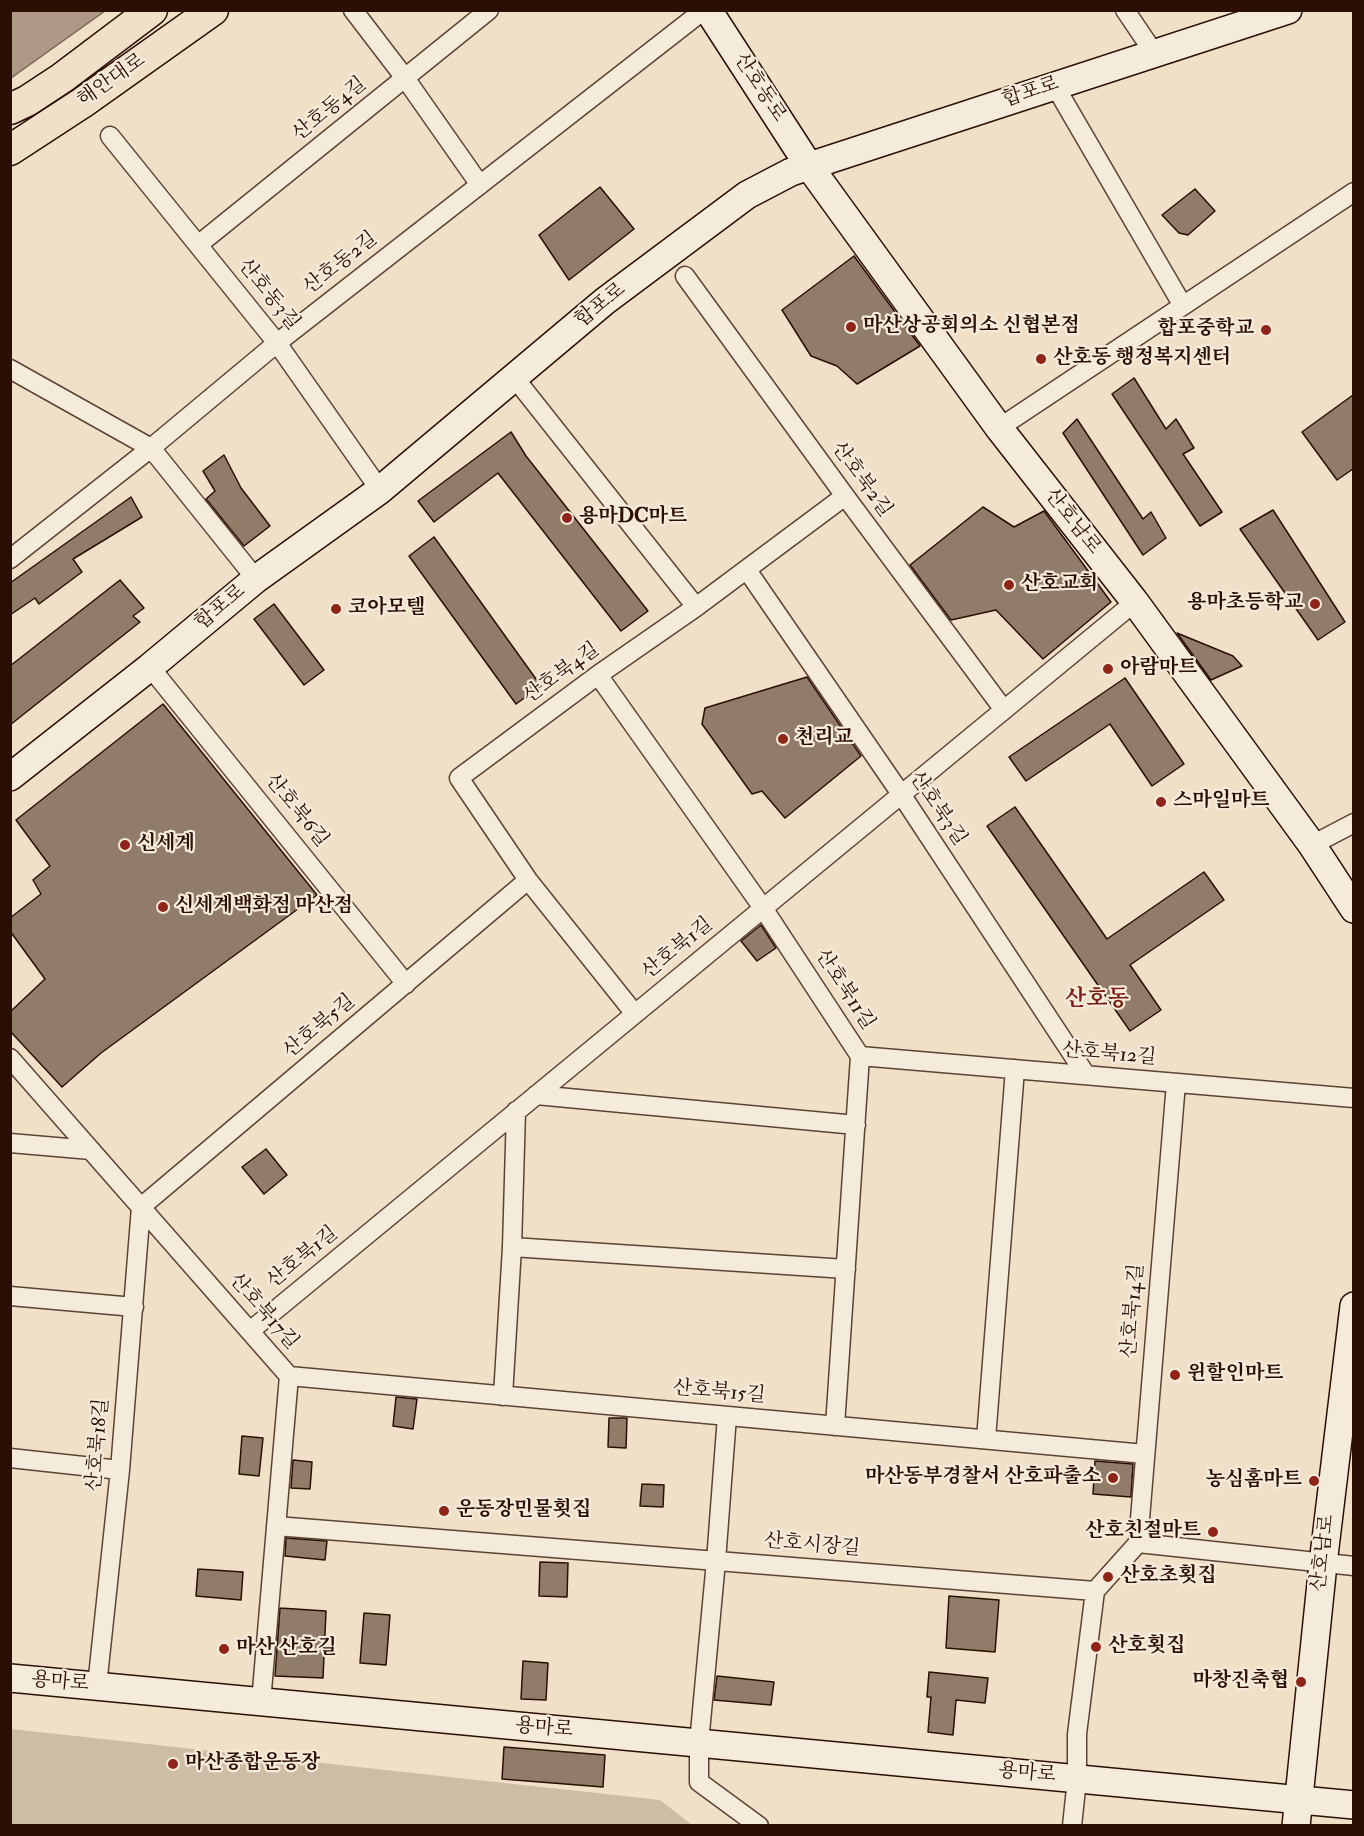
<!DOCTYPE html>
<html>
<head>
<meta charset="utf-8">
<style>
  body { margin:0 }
  #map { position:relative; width:1364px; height:1836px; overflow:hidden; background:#f0e0c7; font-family:"IM FELL Double Pica",serif }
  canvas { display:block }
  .frame { position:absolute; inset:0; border:12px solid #2b0f04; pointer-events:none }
</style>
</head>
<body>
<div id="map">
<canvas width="1364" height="1836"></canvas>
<div class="frame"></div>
</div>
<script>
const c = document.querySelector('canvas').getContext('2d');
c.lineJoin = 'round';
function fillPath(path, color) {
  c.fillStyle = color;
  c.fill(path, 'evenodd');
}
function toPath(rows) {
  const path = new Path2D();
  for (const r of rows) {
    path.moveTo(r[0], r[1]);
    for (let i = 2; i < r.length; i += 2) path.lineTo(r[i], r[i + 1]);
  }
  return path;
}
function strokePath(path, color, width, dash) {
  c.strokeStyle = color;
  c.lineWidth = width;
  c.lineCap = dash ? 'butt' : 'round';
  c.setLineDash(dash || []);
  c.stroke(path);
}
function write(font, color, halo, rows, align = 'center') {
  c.font = font + ' "IM FELL Double Pica","Noto Serif KR",serif';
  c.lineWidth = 4.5;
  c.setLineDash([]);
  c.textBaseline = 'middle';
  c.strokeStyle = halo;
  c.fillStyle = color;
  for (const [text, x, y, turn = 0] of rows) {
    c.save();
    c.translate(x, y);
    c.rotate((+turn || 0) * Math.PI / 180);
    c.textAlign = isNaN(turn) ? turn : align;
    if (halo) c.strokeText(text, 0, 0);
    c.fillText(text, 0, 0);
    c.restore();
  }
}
const green = toPath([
  [11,1729,660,1800,692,1825,11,1825]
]);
const water = toPath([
  [11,10,105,10,105,11,11,78,11,10]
]);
const building = toPath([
  [600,187,634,229,569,280,539,235,600,187],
  [1195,189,1215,211,1188,235,1179,233,1162,215,1195,189],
  [854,256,920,346,857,384,837,366,811,356,782,310,854,256],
  [1134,378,1166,429,1176,419,1194,448,1183,454,1222,512,1200,526,1112,394,1134,378],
  [1353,395,1353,469,1337,480,1302,432,1353,395],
  [1077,419,1143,519,1151,512,1166,538,1143,555,1063,433,1077,419],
  [511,432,526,456,648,611,621,631,498,473,434,522,418,501,511,432],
  [224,455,241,488,270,526,244,546,206,499,215,491,203,471,224,455],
  [131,497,142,517,73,559,82,572,39,604,35,598,10,615,10,583,131,497],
  [983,507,1014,527,1044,511,1111,602,1043,659,996,610,951,620,910,565,983,507],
  [1273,510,1345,622,1318,640,1240,529,1273,510],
  [434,537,541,686,516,704,409,556,434,537],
  [120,580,144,608,133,616,140,622,10,725,10,666,120,580],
  [274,604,324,670,304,685,254,619,274,604],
  [1177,633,1233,656,1242,666,1211,680,1177,633],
  [807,677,861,756,785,818,762,791,752,794,702,724,705,708,807,677],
  [1125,678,1184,764,1152,786,1110,724,1026,781,1009,757,1125,678],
  [163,704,317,895,101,1053,62,1087,10,1031,10,1012,45,979,10,931,10,918,41,894,33,880,50,866,16,820,163,704],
  [1015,807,1107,939,1204,872,1224,900,1130,965,1161,1010,1130,1031,987,826,1015,807],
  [761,925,776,948,757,961,741,941,761,925],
  [266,1149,287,1175,264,1194,242,1167,266,1149],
  [396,1397,417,1399,413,1429,393,1426,396,1397],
  [609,1418,627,1418,626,1448,608,1447,609,1418],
  [242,1436,263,1438,259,1476,239,1474,242,1436],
  [293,1460,312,1462,310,1489,291,1488,293,1460],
  [1095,1461,1133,1464,1131,1497,1093,1494,1095,1461],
  [642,1484,664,1485,663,1507,640,1506,642,1484],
  [286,1538,327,1541,325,1560,285,1556,286,1538],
  [540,1562,568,1563,567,1597,539,1596,540,1562],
  [198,1569,243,1572,241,1600,196,1596,198,1569],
  [949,1596,999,1600,995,1652,946,1648,949,1596],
  [280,1608,326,1611,323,1678,275,1676,280,1608],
  [364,1613,390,1615,386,1665,360,1663,364,1613],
  [523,1661,548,1663,546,1700,521,1699,523,1661],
  [929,1672,988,1678,985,1703,956,1700,953,1735,928,1732,931,1697,927,1697,929,1672],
  [717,1676,774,1682,771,1705,714,1700,717,1676],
  [504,1747,605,1755,603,1787,502,1779,504,1747]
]);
const street = toPath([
  [353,10,405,78,480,185],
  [1125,10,1154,53],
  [1055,86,1183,306],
  [110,136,277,343,380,490],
  [198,245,489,10],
  [685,276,845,496,1004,710],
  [10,369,151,448,256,579],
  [514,377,696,607,598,675,459,778,528,880,635,1014],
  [999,428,1354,192],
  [10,559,151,448,277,343,704,10],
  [747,570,901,794,1086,1075],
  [696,607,845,496],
  [150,667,406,984],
  [598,675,763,908,860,1056,835,1426],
  [1312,845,1354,823],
  [860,1056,1354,1098],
  [10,1058,289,1376,261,1702],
  [536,1095,856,1125],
  [10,1143,91,1150],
  [512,1247,846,1269],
  [10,1296,134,1307],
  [250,1331,1135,602],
  [289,1376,1145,1454],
  [503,1396,512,1247,516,1111],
  [727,1416,716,1561,699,1743,699,1782,759,1826],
  [986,1439,1015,1069],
  [10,1458,120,1470],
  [276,1526,1095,1591],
  [1138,1543,1176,1083],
  [1095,1591,1138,1543,1354,1566],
  [97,1686,120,1470,141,1207,528,880],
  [1072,1826,1077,1779,1077,1734,1095,1591]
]);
const secondary = toPath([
  [708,10,809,166,999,428,1135,602,1312,845,1354,909],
  [10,777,150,667,256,579,380,490,605,301,747,195,791,172,1288,10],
  [10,1678,1354,1805],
  [1296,1826,1323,1564,1354,1306]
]);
const primary = toPath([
  [10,109,27,101,62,78,152,10],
  [10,150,82,103,213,10]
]);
const markers = [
  [851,327,6,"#8f2418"],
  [1266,330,6,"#8f2418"],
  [1041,359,6,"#8f2418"],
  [567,518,6,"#8f2418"],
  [1009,585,6,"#8f2418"],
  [1315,604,6,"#8f2418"],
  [336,609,6,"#8f2418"],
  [1108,669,6,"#8f2418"],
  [783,739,6,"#8f2418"],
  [1161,802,6,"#8f2418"],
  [125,845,6,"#8f2418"],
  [163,907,6,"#8f2418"],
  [1175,1375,6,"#8f2418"],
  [1113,1478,6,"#8f2418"],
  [1314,1481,6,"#8f2418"],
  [444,1511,6,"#8f2418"],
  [1213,1532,6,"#8f2418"],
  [1108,1577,6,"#8f2418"],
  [1096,1647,6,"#8f2418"],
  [224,1649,6,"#8f2418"],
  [1301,1682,6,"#8f2418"],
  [173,1764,6,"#8f2418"]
];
const streetNames = [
  ["해안대로",112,81,-35],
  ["산호동로",759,88,57],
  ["합포로",1031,93,-18],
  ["산호동4길",330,110,-39],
  ["산호동2길",341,264,-38],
  ["산호동3길",268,295,51],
  ["합포로",601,306,-39],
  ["산호북2길",861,480,54],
  ["산호남로",1072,522,52],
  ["합포로",221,608,-40],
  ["산호북4길",562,674,-36],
  ["산호북3길",937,809,56],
  ["산호북6길",296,811,51],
  ["산호북1길",678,949,-39],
  ["산호북11길",844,990,57],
  ["산호북5길",320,1027,-40],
  ["산호북12길",1109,1055,5],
  ["산호북1길",303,1258,-39],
  ["산호북14길",1134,1311,-85],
  ["산호북17길",263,1312,49],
  ["산호북15길",719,1393,5],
  ["산호북18길",99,1445,-85],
  ["산호시장길",812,1546,5],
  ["산호남로",1324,1553,-83],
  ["용마로",60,1683,5],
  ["용마로",544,1729,5],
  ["용마로",1027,1774,5]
];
const poiNames = [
  ["마산상공회의소 신협본점",863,327],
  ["합포중학교",1254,330,"right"],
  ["산호동 행정복지센터",1053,359],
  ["용마DC마트",579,518],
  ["산호교회",1021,585],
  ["용마초등학교",1303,604,"right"],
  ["코아모텔",348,609],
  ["아람마트",1120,669],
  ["천리교",795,739],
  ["스마일마트",1173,802],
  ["신세계",137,845],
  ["신세계백화점 마산점",175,907],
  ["윈할인마트",1187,1375],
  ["마산동부경찰서 산호파출소",1101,1478,"right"],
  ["농심홈마트",1302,1481,"right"],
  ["운동장민물횟집",456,1511],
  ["산호친절마트",1201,1532,"right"],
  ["산호초횟집",1120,1577],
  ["산호횟집",1108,1647],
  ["마산 산호길",236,1649],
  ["마창진축협",1289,1682,"right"],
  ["마산종합운동장",185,1764]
];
const quarterNames = [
  ["산호동",1097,1000]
];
fillPath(green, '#cfbca6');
fillPath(water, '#ad9985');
strokePath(water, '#796251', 1.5);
fillPath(building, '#917c69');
strokePath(building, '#2b0f04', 1.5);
strokePath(street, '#5c4335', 21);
strokePath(secondary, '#2b0f04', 30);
strokePath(primary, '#2b0f04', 33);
strokePath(street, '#f5ebdb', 18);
strokePath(secondary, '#f5ebdb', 27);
strokePath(primary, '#f0e0c7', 30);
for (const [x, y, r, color] of markers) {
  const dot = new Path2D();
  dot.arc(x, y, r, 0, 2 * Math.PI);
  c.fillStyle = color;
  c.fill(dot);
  strokePath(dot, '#f5ebdb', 2);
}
write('20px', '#2b0f04', '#f5ebdb', streetNames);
write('bold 20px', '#2b0f04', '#f5ebdb', poiNames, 'left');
write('bold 22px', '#7a1f14', '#f5ebdb', quarterNames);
</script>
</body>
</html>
